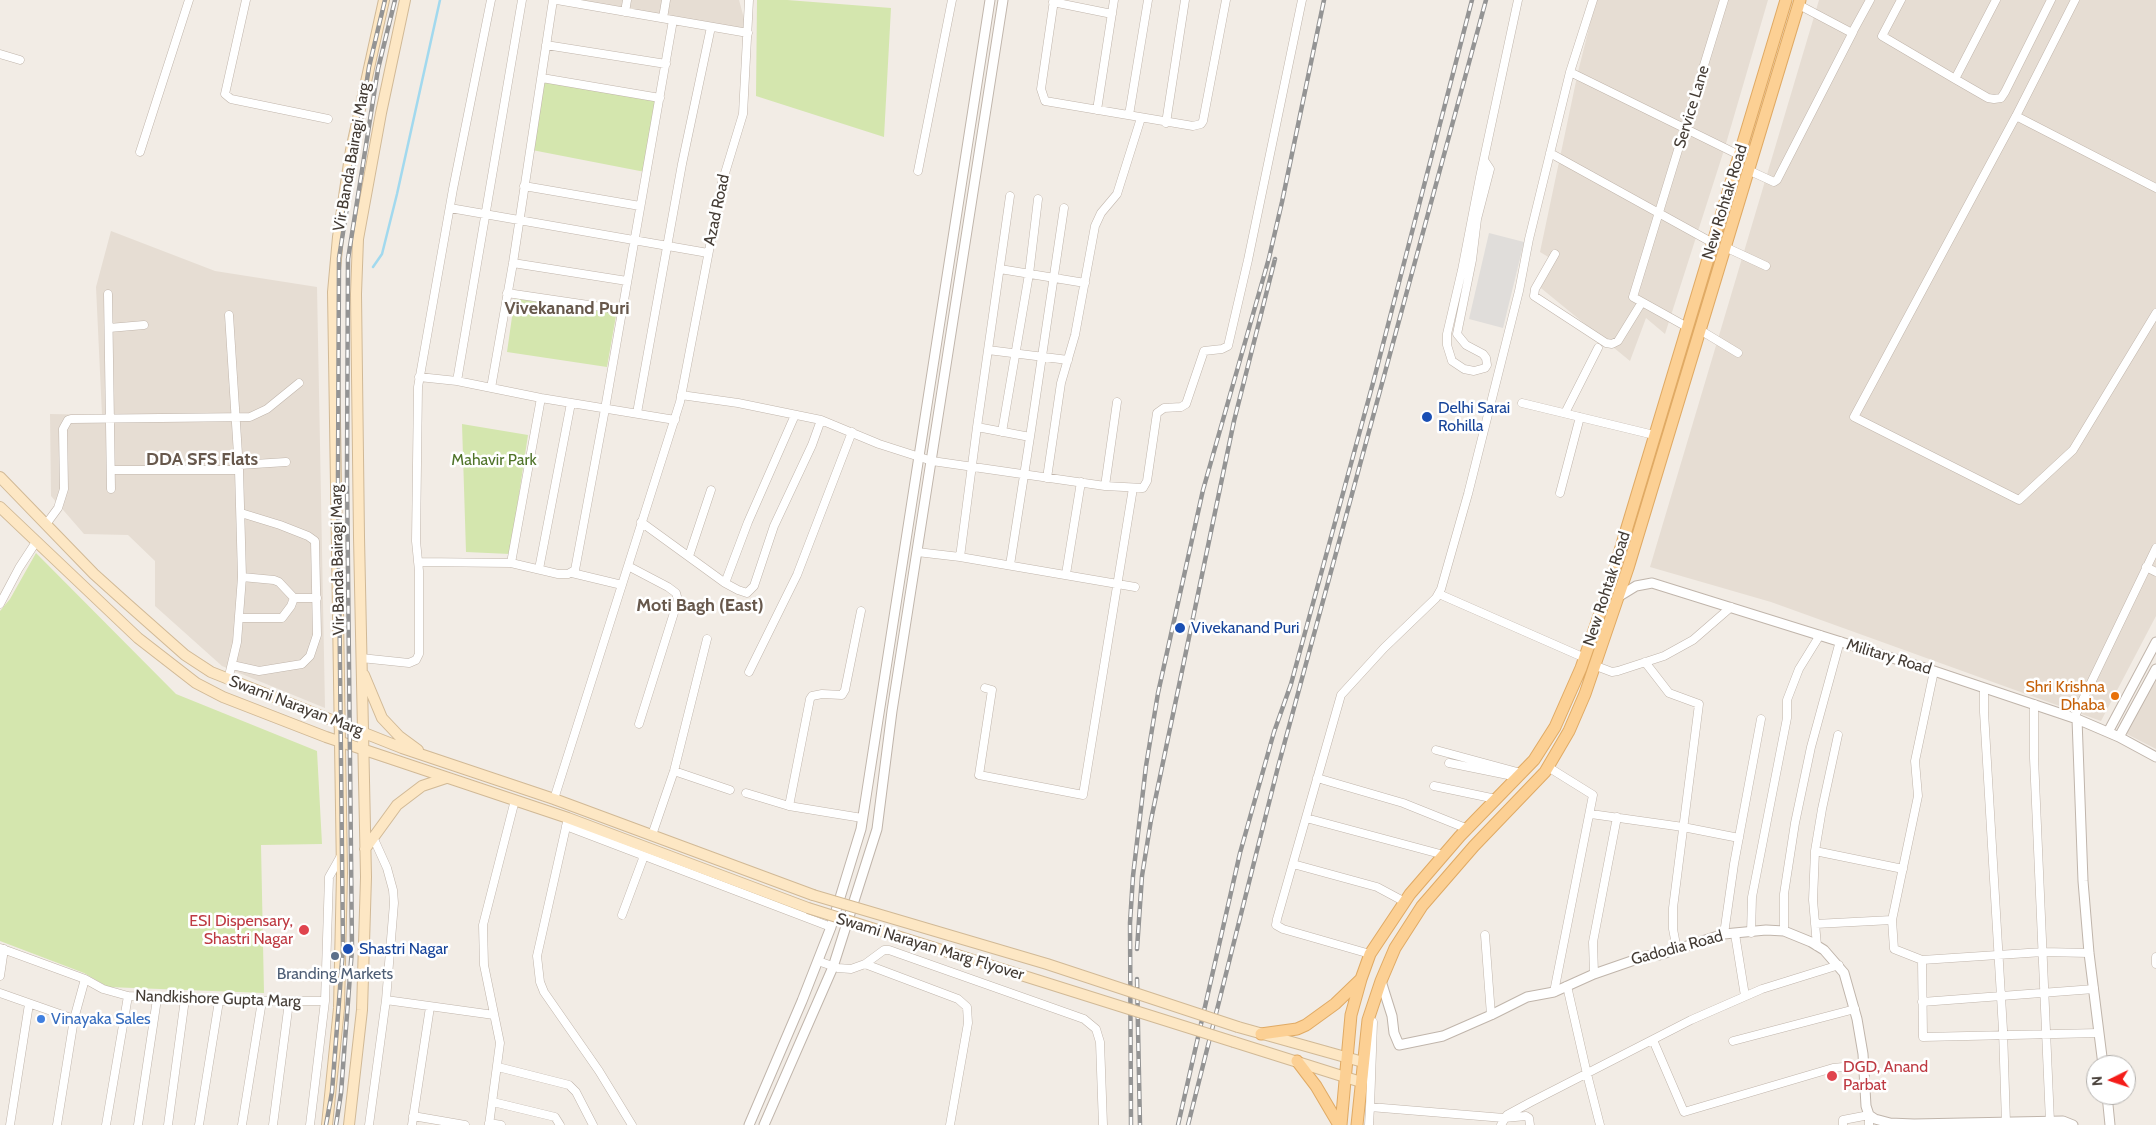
<!DOCTYPE html>
<html>
<head>
<meta charset="utf-8">
<style>
  body { margin:0 }
  #map { position:relative; width:2156px; height:1125px; overflow:hidden; background:#f2ece5; font-family:Cabin,sans-serif }
  canvas { display:block }
  .north { position:absolute; left:2086px; top:1055px; width:50px; height:50px; box-sizing:border-box; background:#fff; border:1px solid #b4b1ae; border-radius:50%; rotate:266deg; font-size:14px; font-weight:700; line-height:20px; text-align:center; color:#443c35 }
  .north::after { content:''; display:block; margin:auto; width:18px; height:22px; background:#f41c19; clip-path:polygon(50% 0,100% 100%,50% 72%,0 100%) }
</style>
</head>
<body>
<div id="map">
<canvas width="2156" height="1125"></canvas>
<div class="north">N</div>
</div>
<script>
const g = document.querySelector('canvas').getContext('2d');
g.lineJoin = 'round';
function fill(path, color) { g.fillStyle = color; g.fill(path, 'evenodd'); }
const poly = rows => new Path2D(rows.map(r => 'M' + r).join(''));
function stroke(path, color, width, dash) { g.strokeStyle = color; g.lineWidth = width; g.lineCap = dash ? 'butt' : 'round'; g.setLineDash(dash || []); g.stroke(path); }
function drawText(font, color, halo, rows, align = 'center') {
  g.font = font + ' Cabin,sans-serif'; g.lineWidth = 5; g.setLineDash([]); g.textBaseline = 'middle'; g.strokeStyle = halo; g.fillStyle = color; for (const [text, x, y, turn = 0] of rows) {
    g.save(); g.translate(x, y); g.rotate((+turn || 0) * Math.PI / 180); g.textAlign = isNaN(turn) ? turn : align; if (halo) g.strokeText(text, 0, 0); g.fillText(text, 0, 0); g.restore();
  }
}
const residential = poly([
  [557,0,739,0,748,33],
  [1596,0,1768,0,1725,147,1665,334,1646,318,1630,361,1536,284,1550,258,1540,252,1578,72],
  [1819,0,2156,0,2156,616,2101,721,1771,602,1650,567],
  [111,231,215,271,317,287,325,708,222,666,155,606,155,561,128,535,84,534,51,496,50,414,102,415,96,287],
  [2156,664,2156,749,2121,731]
]);
const green = poly([
  [757,0,787,0,891,8,884,137,756,96],
  [542,81,656,101,645,172,532,150],
  [515,296,617,310,607,367,507,352],
  [462,424,528,435,510,554,466,552],
  [36,553,176,694,317,751,322,844,261,845,264,993,108,987,84,973,0,941,0,611,10,599]
]);
const parking = poly([
  [1489,233,1524,242,1503,328,1469,319]
]);
const stream = poly([
  [373,267,382,254,397,194,440,0]
]);
const minor = poly([
  [246,0,225,94,231,99,328,119],
  [557,0,748,33],
  [1054,0,1041,89,1045,101,1193,126,1201,124,1203,121,1226,0],
  [1901,0,1882,36,1955,79,1988,98,1994,99,2001,98,2005,92,2051,0],
  [2075,0,2016,116,1854,417,2019,500,2073,450,2156,313],
  [1053,2,1112,14],
  [1799,5,1852,33,1870,0],
  [625,12,627,0],
  [663,18,666,0],
  [546,45,666,64],
  [0,54,20,60],
  [1570,72,1739,155],
  [542,78,660,98],
  [1955,79,1996,0],
  [1097,110,1114,0],
  [1129,115,1148,0],
  [2016,116,2156,188],
  [1166,123,1185,0],
  [140,152,189,0],
  [1550,153,1713,243],
  [1484,160,1490,169,1477,219,1472,260,1457,334,1466,345,1483,354,1486,358,1487,365,1485,368,1474,371,1464,369,1452,361,1447,345,1447,334,1462,270,1480,177,1518,0],
  [1748,170,1774,182,1777,180,1853,32],
  [918,171,952,0],
  [524,186,640,206],
  [450,208,708,253],
  [1725,247,1766,266],
  [1555,254,1535,289,1534,296,1606,343,1612,344,1618,341,1642,302],
  [513,263,627,281],
  [1000,269,1085,283],
  [507,293,622,310],
  [108,294,111,489],
  [1687,327,1633,297,1724,0],
  [109,328,144,325],
  [1700,330,1738,353],
  [988,350,1068,360],
  [419,377,457,381,541,398,675,420],
  [457,381,522,0],
  [491,388,513,263,553,0],
  [681,395,738,403,821,420,879,444,932,461,1105,486,1143,488,1147,481,1157,413,1164,408,1181,407,1186,404,1204,351,1222,349,1228,346,1248,260,1302,0],
  [1522,403,1654,435],
  [637,413,682,164,711,27],
  [1565,413,1598,348],
  [977,427,1030,437,1064,208],
  [1002,432,1029,274,1038,199],
  [239,465,286,462],
  [111,470,239,470],
  [1047,478,1061,383,1075,335,1095,226,1101,213,1117,194,1141,118],
  [1105,486,1117,402],
  [1560,493,1580,417],
  [641,522,725,583,738,590,747,593,754,586,774,526,812,445,821,420],
  [47,523,58,508,64,489,63,429,68,420,71,419,250,417,267,409,299,383],
  [917,552,960,557,977,427,1010,196],
  [689,556,711,490],
  [960,557,1135,587],
  [418,562,511,563,558,574,568,574,575,570,605,409,673,20],
  [511,563,541,398],
  [1010,565,1030,437],
  [628,566,668,587,676,593,678,600,639,724],
  [2146,567,2156,572],
  [539,569,571,403],
  [572,573,622,585],
  [1066,574,1081,482],
  [242,577,274,580,279,582,294,598,317,598],
  [725,583,748,522,795,415],
  [1439,594,1585,658],
  [0,604,19,568,36,542],
  [239,618,282,618,291,606,294,598],
  [361,658,409,663,416,660,419,654,419,571,416,541,418,387,453,189,491,0],
  [1645,662,1669,693,1699,704,1673,908,1673,929,1677,950],
  [232,665,259,671,302,664,310,656,317,635,315,541,308,536,280,525,241,513],
  [1596,666,1612,672,1618,671,1664,656,1693,640,1731,607],
  [1934,671,1915,761,1918,796,1892,920,1894,949,1922,960,2043,952,2089,953],
  [749,672,797,575,852,432],
  [228,680,237,642,242,577,239,470,229,315],
  [985,688,992,690,979,775,1083,795,1133,488],
  [1984,689,1984,712,2003,1030,2006,1123],
  [2034,704,2034,758,2050,1122],
  [2074,718,2156,548],
  [1436,750,1521,773],
  [1449,763,1513,776],
  [1548,767,1593,795,1554,992],
  [674,771,730,790],
  [1317,778,1403,803,1468,829],
  [1434,786,1496,799],
  [746,793,789,806,862,818],
  [554,799,680,402,722,183,743,114,749,0],
  [789,806,810,699,812,696,822,694,842,695,845,690,861,611],
  [1591,814,1683,827,1739,838],
  [568,818,537,956,540,982,544,992,599,1071,632,1125],
  [1306,818,1444,855],
  [566,826,831,927],
  [652,835,674,771,707,639],
  [1815,851,1903,869],
  [1293,864,1377,887,1405,902],
  [622,915,644,856],
  [1815,924,1892,920],
  [1784,931,1784,894,1795,823,1811,747,1840,641],
  [1751,933,1752,897,1787,718,1787,700,1799,669,1820,635],
  [1724,934,1734,864,1761,719],
  [1735,934,1745,996],
  [1485,935,1491,1015],
  [1817,946,1813,900,1815,851,1822,809,1838,735],
  [0,948,85,979,103,989,128,996,219,1001,325,1001],
  [1370,954,1283,929,1276,925,1277,919,1341,695,1384,648,1436,598,1441,589,1468,494,1519,291,1529,239,1570,72,1593,0],
  [2156,957,2156,964],
  [1922,960,1923,1037,2099,1033],
  [818,961,838,968,851,969,865,964,884,950,889,950,1084,1019,1096,1029,1100,1042,1103,1125],
  [865,964,958,999,967,1007,968,1023,950,1125],
  [1594,974,1593,942,1617,817],
  [0,976,4,949],
  [1567,986,1587,1074,1600,1125],
  [0,993,74,1019],
  [386,1000,494,1015],
  [1922,1002,2094,989],
  [1653,1040,1684,1112,1833,1068,1864,1065],
  [1733,1041,1855,1009],
  [498,1067,569,1085,576,1092,593,1125],
  [493,1102,555,1117,560,1125],
  [1370,1107,1373,1022],
  [413,1116,465,1125],
  [489,1123,501,1125],
  [10,1125,29,1004],
  [57,1125,74,1019,85,979],
  [106,1125,128,996],
  [138,1125,157,999],
  [168,1125,185,999],
  [199,1125,219,1001],
  [242,1125,262,1001],
  [273,1125,289,1002],
  [310,1125,325,1001,329,877,342,854],
  [369,1125,386,1000,394,903,393,890,387,868,373,837],
  [412,1125,430,1007],
  [489,1125,500,1043,484,965,483,925,515,800],
  [1369,1125,1370,1107,1504,1118,1526,1116,1529,1118,1530,1125],
  [1501,1125,1507,1115,1531,1102,1691,1020,1762,989,1839,965],
  [1843,1125,1843,1120,1869,1115,1869,1125]
]);
const tertiary = poly([
  [1618,597,1636,586,1652,583,1934,671,2077,719,2119,737,2156,757],
  [2077,719,2083,881,2089,953,2103,1065],
  [2108,732,2156,642],
  [2119,737,2156,669],
  [1381,981,1392,1016,1394,1033,1399,1045,1443,1036,1491,1015,1527,997,1554,992,1594,974,1646,956,1659,955,1724,934,1766,930,1784,931,1811,942,1824,950,1844,973,1857,1019,1863,1054,1866,1106,1869,1115,1875,1119,1890,1123,1914,1124,2063,1121,2073,1125],
  [2107,1095,2110,1125],
  [749,1125,802,1001,831,927,861,829,990,0],
  [764,1125,833,967,877,829,892,711,1003,0]
]);
const secondary = poly([
  [0,477,94,574,124,601,185,655,211,672,402,748,554,799,813,895],
  [0,507,138,638,196,683,223,697,326,737,568,818,808,908],
  [364,675,382,718,399,736,418,750],
  [365,849,397,805,422,786,446,778],
  [1238,1027,1363,1062],
  [1234,1042,1361,1082],
  [327,1125,339,1008,342,873,333,292,338,237,351,150,384,0],
  [349,1125,362,1010,366,877,359,537,356,294,358,239,381,113,405,0]
]);
const primary = poly([
  [1261,1034,1297,1029,1306,1025,1335,1004,1360,980],
  [1297,1061,1316,1086,1339,1125],
  [1341,1125,1351,1015,1361,979,1370,954,1410,894,1460,836,1534,760,1555,727,1581,668,1610,584,1786,0],
  [1357,1125,1368,1020,1381,981,1395,948,1422,906,1474,846,1545,772,1569,731,1585,694,1628,568,1800,0]
]);
const rail = poly([
  [1137,949,1142,876,1151,820,1234,421,1275,259],
  [1137,979,1140,1125],
  [326,1125,332,1092,343,949,338,476,339,258,369,67,385,0],
  [336,1125,341,1093,352,949,347,476,348,259,378,69,395,0],
  [1131,1125,1130,923,1133,876,1146,766,1158,693,1203,490,1269,258,1282,202,1324,0],
  [1178,1125,1240,853,1274,732,1291,684,1373,383,1472,0],
  [1188,1125,1278,767,1486,0]
]);
const secondaryBridge = poly([
  [813,895,1047,964,1238,1027],
  [808,908,1234,1042]
]);
const markers = [
  [1427,417,6,"#1a4fb4"],
  [1180,628,6,"#1a4fb4"],
  [2115,696,5,"#e8710a"],
  [304,930,6,"#e0444e"],
  [348,949,6,"#1a4fb4"],
  [335,956,5,"#5c6f8a"],
  [41,1019,5,"#3f7fe0"],
  [1832,1076,6,"#e0444e"]
];
const streetNames = [
  ["Service Lane",1692,107,-73],
  ["Vir Banda Bairagi Marg",352,157,-80],
  ["New Rohtak Road",1725,202,-73],
  ["Azad Road",717,210,-78],
  ["Vir Banda Bairagi Marg",338,560,-91],
  ["New Rohtak Road",1607,589,-72],
  ["Military Road",1889,657,17],
  ["Swami Narayan Marg",296,706,21],
  ["Swami Narayan Marg Flyover",930,947,17],
  ["Gadodia Road",1677,948,-15],
  ["Nandkishore Gupta Marg",218,999,2]
];
const transitNames = [
  ["Delhi Sarai",1438,408],
  ["Rohilla",1438,426],
  ["Vivekanand Puri",1191,628],
  ["Shastri Nagar",359,949]
];
const parkNames = [
  ["Mahavir Park",494,460]
];
const foodNames = [
  ["Shri Krishna",2105,687],
  ["Dhaba",2105,705]
];
const healthNames = [
  ["ESI Dispensary,",293,921],
  ["Shastri Nagar",293,939],
  ["DGD, Anand",1843,1067,"left"],
  ["Parbat",1843,1085,"left"]
];
const serviceNames = [
  ["Branding Markets",335,974]
];
const shopNames = [
  ["Vinayaka Sales",51,1019]
];
const neighbourhoodNames = [
  ["Vivekanand Puri",567,309],
  ["DDA SFS Flats",202,460],
  ["Moti Bagh (East)",700,606]
];
fill(residential, '#e6ddd3');
fill(green, '#d4e6ae');
fill(parking, '#e0ddda');
stroke(stream, '#a2d9ee', 2.5);
stroke(minor, '#c0b5ab', 9);
stroke(tertiary, '#c0b5ab', 11);
stroke(secondary, '#d1b996', 12);
stroke(primary, '#e0aa64', 13);
stroke(minor, '#fff', 8);
stroke(tertiary, '#fff', 9);
stroke(secondary, '#fde7c4', 10);
stroke(primary, '#fcd094', 11);
stroke(rail, '#949494', 4.5);
stroke(rail, '#fff', 2.5, [8]);
stroke(secondaryBridge, '#d1b996', 12, []);
stroke(secondaryBridge, '#fde7c4', 10);
for (const [x, y, r, color] of markers) { const dot = new Path2D(); dot.arc(x, y, r, 0, 2 * Math.PI); g.fillStyle = color; g.fill(dot); stroke(dot, '#fff', 2); }
drawText('16px', '#443c35', '#fff', streetNames);
drawText('16px', '#164399', '#fff', transitNames, 'left');
drawText('16px', '#50742a', '#fff', parkNames);
drawText('16px', '#c56008', '#fff', foodNames, 'right');
drawText('16px', '#be3a42', '#fff', healthNames, 'right');
drawText('16px', '#4e5e75', '#fff', serviceNames);
drawText('16px', '#366cbe', '#fff', shopNames, 'left');
drawText('bold 18px', '#67584c', '#fff', neighbourhoodNames);
</script>
</body>
</html>
